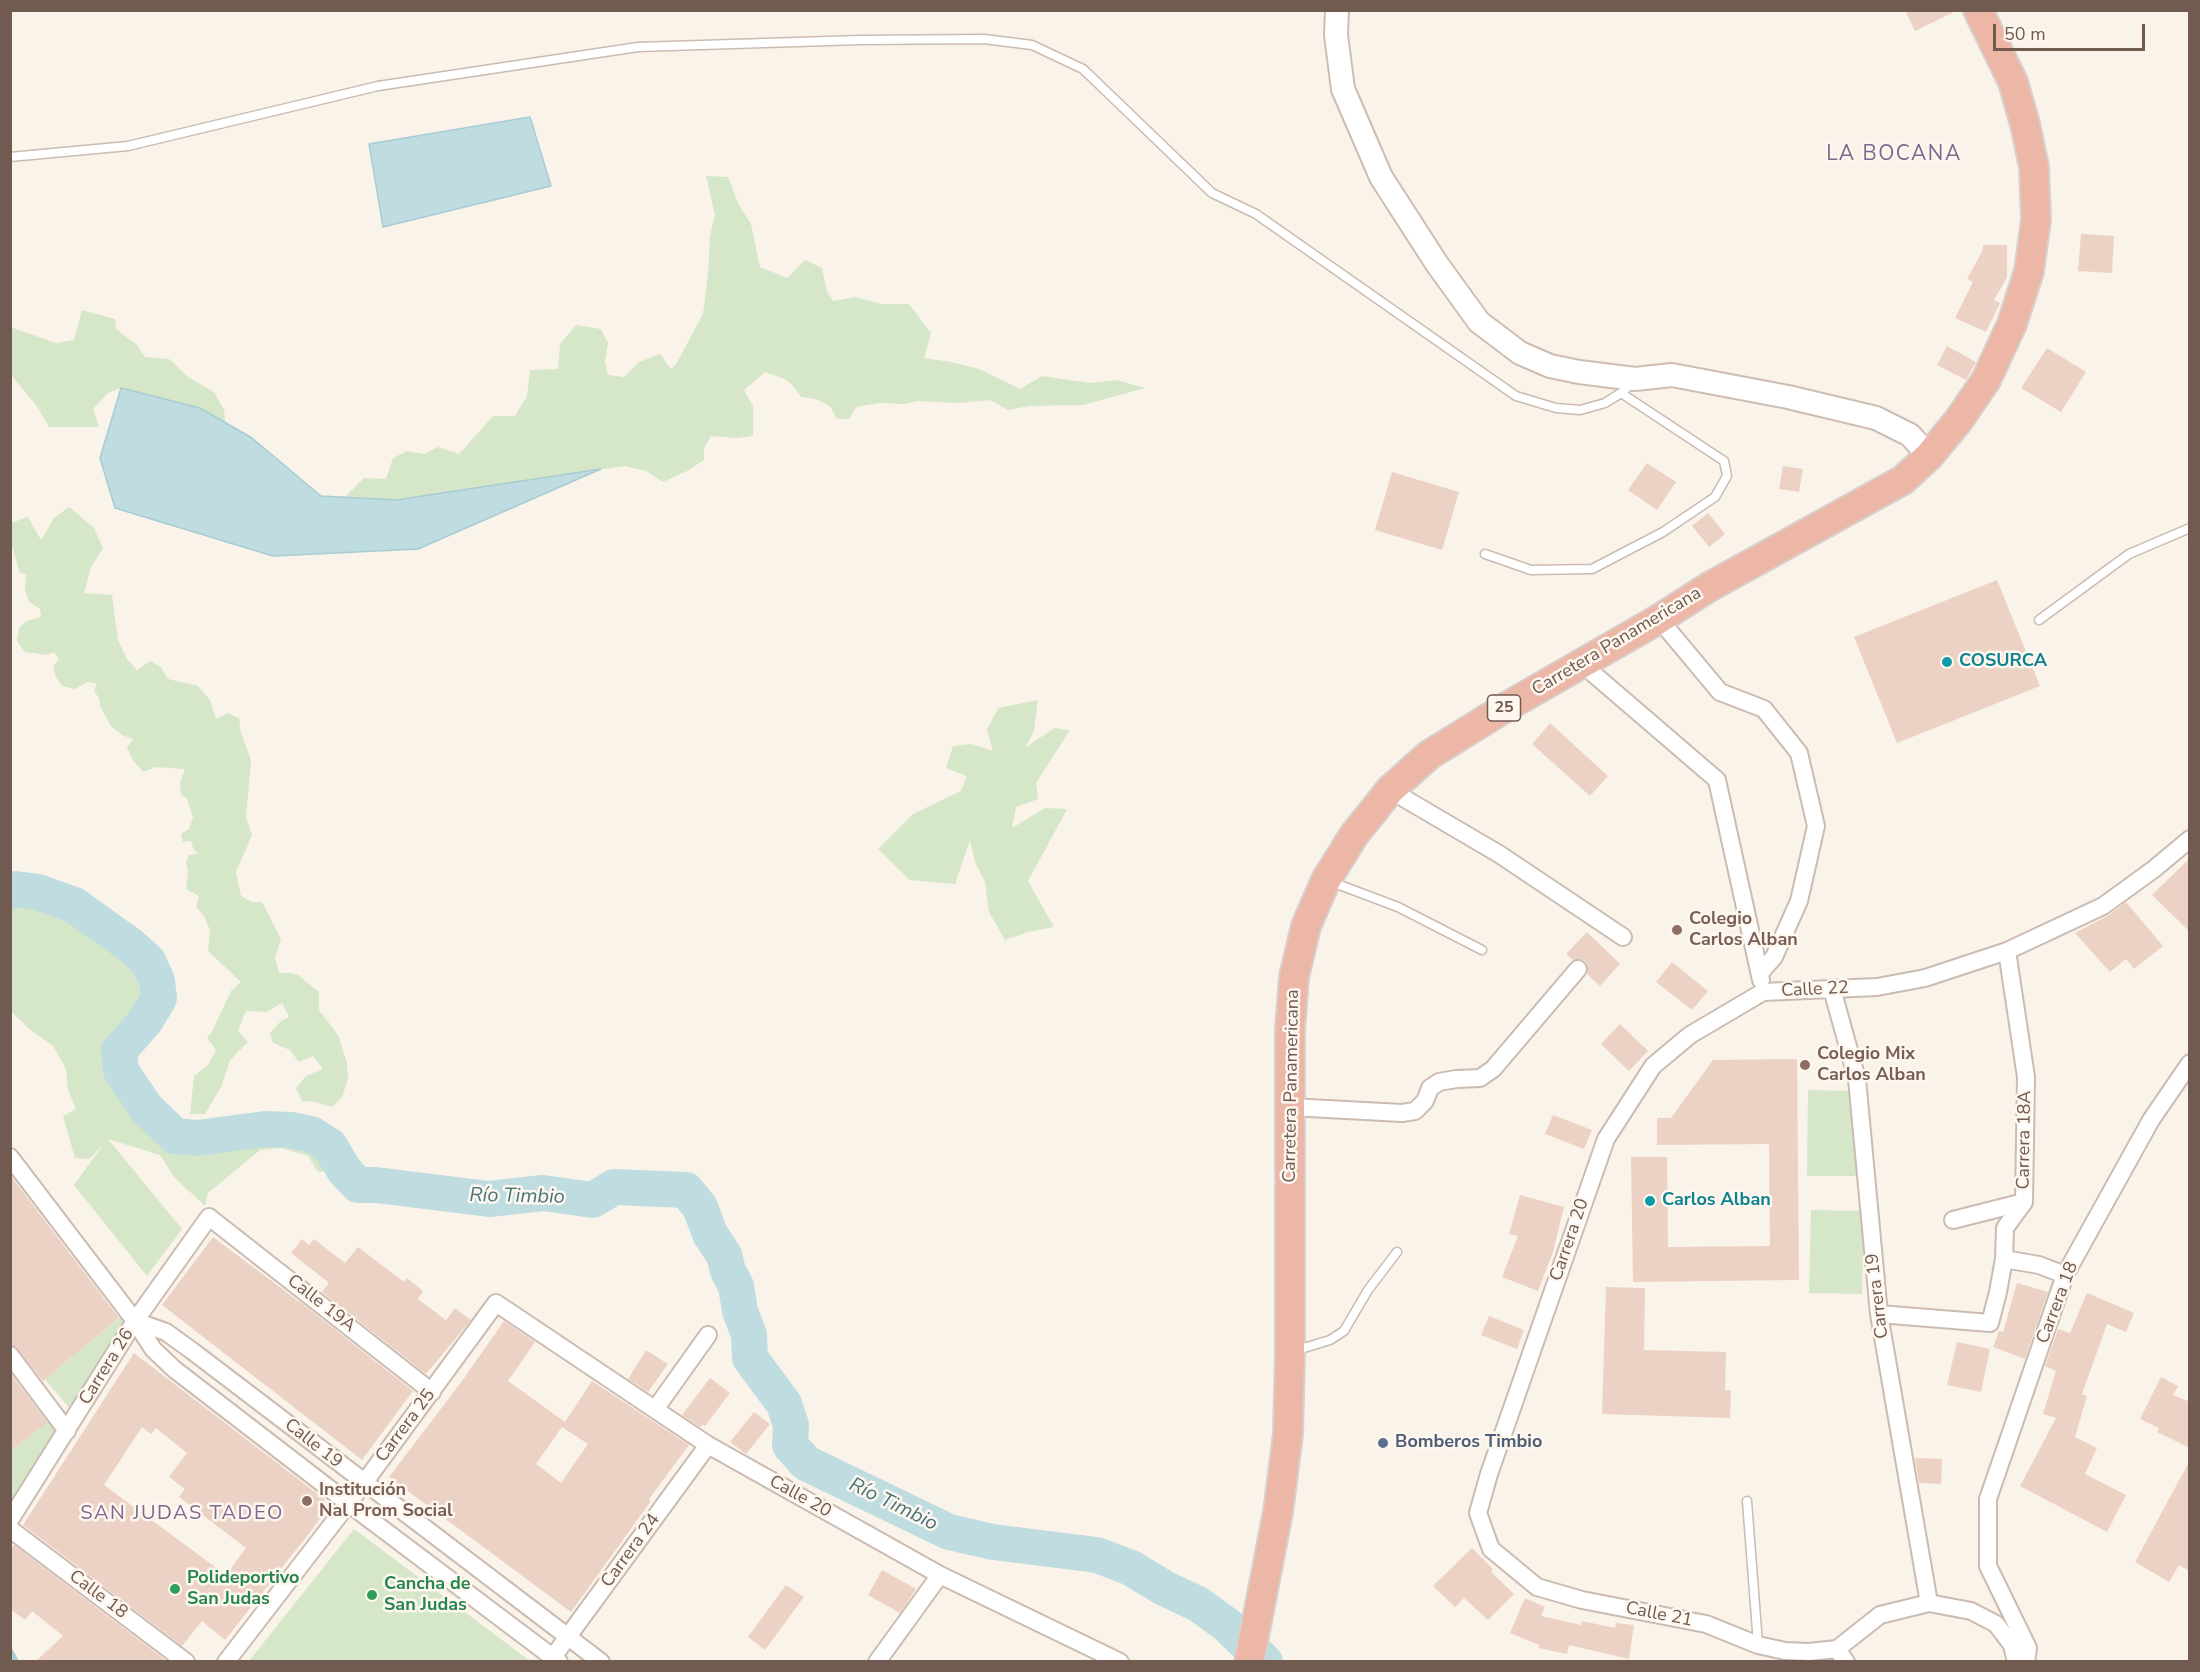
<!DOCTYPE html>
<html>
<head>
<meta charset="utf-8">
<style>
  body { margin:0 }
  #map { position:relative; width:2200px; height:1672px; overflow:hidden; background:#faf3e9; font-family:"Nunito Sans",sans-serif }
  canvas { display:block }
  .frame { position:absolute; inset:0; border:12px solid #715a4f; pointer-events:none }
  .scale { position:absolute; left:1993px; top:24px; width:152px; height:27px; box-sizing:border-box; border:3px solid #715a4f; border-top:0; padding-left:8px; font-size:18px; line-height:21px; white-space:nowrap; color:#715a4f; -webkit-text-stroke:4px #fdf7ef; paint-order:stroke }
</style>
</head>
<body>
<div id="map">
<canvas width="2200" height="1672"></canvas>
<div class="frame"></div>
<div class="scale">50 m</div>
</div>
<script>
const g = document.querySelector('canvas').getContext('2d');
g.lineJoin = 'round';
function fill(path, color) { g.fillStyle = color; g.fill(path, 'evenodd'); }
const poly = rows => new Path2D(rows.map(r => 'M' + r).join(''));
function stroke(path, color, width, dash) { g.strokeStyle = color; g.lineWidth = width; g.lineCap = dash ? 'butt' : 'round'; g.setLineDash(dash || []); g.stroke(path); }
function drawText(font, color, halo, rows, align = 'center') {
  g.font = font + ' "Nunito Sans",sans-serif'; g.lineWidth = 5; g.setLineDash([]); g.textBaseline = 'middle'; g.strokeStyle = halo; g.fillStyle = color; for (const [text, x, y, turn = 0] of rows) {
    g.save(); g.translate(x, y); g.rotate((+turn || 0) * Math.PI / 180); g.textAlign = isNaN(turn) ? turn : align; if (halo) g.strokeText(text, 0, 0); g.fillText(text, 0, 0); g.restore();
  }
}
const green = poly([
  [706,176,728,177,739,205,751,224,760,267,787,278,805,260,822,268,827,292,833,301,855,297,882,304,909,304,931,333,924,358,952,362,979,369,1020,389,1042,376,1090,383,1116,380,1145,388,1083,405,1029,406,1008,410,990,400,958,403,917,401,904,404,880,403,856,407,849,419,837,419,830,406,816,399,801,397,793,386,785,379,765,372,744,390,753,406,753,436,737,438,711,436,704,448,704,460,687,471,663,482,646,471,625,466,396,500,345,497,364,478,386,479,393,458,407,451,424,454,438,447,459,454,493,416,515,416,527,396,530,370,558,369,560,344,576,325,601,329,608,343,605,362,608,375,624,377,639,362,660,354,671,369,676,364,703,314,708,274,710,236,715,215],
  [82,310,115,319,116,329,136,344,145,357,169,359,188,377,214,392,224,410,225,422,200,408,121,388,108,393,93,409,99,427,49,427,36,405,11,375,10,327,56,343,74,340],
  [69,507,94,528,103,548,91,567,84,593,112,595,118,640,127,659,137,670,150,661,161,667,168,679,198,686,210,700,216,719,228,713,239,718,241,733,251,760,246,818,252,835,236,872,241,896,252,902,262,902,281,939,275,957,279,973,290,973,298,975,319,992,319,1010,338,1035,347,1063,348,1079,342,1097,332,1107,315,1102,302,1101,296,1088,306,1076,323,1069,313,1056,299,1062,290,1050,273,1043,270,1033,281,1021,289,1017,282,1003,266,1012,246,1011,238,1031,248,1042,230,1060,222,1085,205,1114,190,1114,194,1076,208,1065,216,1050,207,1038,212,1032,231,991,241,982,208,951,210,930,204,916,196,907,199,896,186,889,188,872,186,862,189,855,198,854,193,848,191,841,183,842,181,834,189,829,193,817,187,799,181,794,180,783,185,769,155,767,143,772,133,760,127,748,133,739,122,735,111,726,100,706,99,698,94,691,97,683,87,682,75,689,62,686,56,677,53,666,59,659,54,652,47,655,25,652,17,641,19,628,26,621,41,617,40,609,29,602,25,589,26,574,20,573,11,543,11,523,28,517,41,540,54,518],
  [1038,700,1034,731,1025,748,1054,728,1070,730,1036,783,1038,799,1016,807,1012,828,1045,808,1067,809,1028,881,1054,927,1028,932,1005,940,989,912,985,882,975,862,970,840,955,884,910,880,878,849,913,814,961,791,967,776,946,768,953,746,971,744,993,751,987,730,998,708],
  [16,895,45,898,72,910,143,962,155,988,139,1021,120,1035,110,1050,113,1067,144,1120,183,1147,221,1145,268,1133,291,1133,312,1140,330,1155,336,1170,318,1172,308,1156,281,1148,260,1150,208,1193,205,1206,174,1177,160,1155,108,1139,182,1229,147,1276,74,1185,103,1145,89,1159,75,1158,63,1116,76,1109,68,1090,66,1069,53,1046,28,1028,11,1011,10,897],
  [1808,1090,1858,1091,1857,1176,1807,1176],
  [1811,1210,1864,1211,1862,1294,1809,1293],
  [122,1316,127,1321,70,1409,45,1379],
  [51,1420,57,1428,11,1504,11,1451],
  [354,1529,530,1661,249,1661]
]);
const water = poly([
  [530,117,551,186,383,227,369,144,530,117],
  [121,388,200,408,252,438,321,496,396,500,601,469,418,549,273,556,115,508,100,458,121,388]
]);
const stream = poly([
  [10,1651,16,1662]
]);
const river = poly([
  [10,892,16,889,38,892,74,905,130,945,148,961,157,981,159,998,146,1020,119,1051,121,1071,146,1108,175,1136,197,1138,265,1129,291,1130,311,1134,330,1146,344,1170,358,1185,376,1185,489,1199,543,1193,593,1200,614,1187,686,1190,700,1207,710,1234,724,1255,728,1271,736,1286,740,1311,749,1335,750,1358,784,1404,791,1425,790,1445,806,1463,949,1532,993,1542,1097,1555,1131,1568,1164,1588,1198,1604,1227,1625,1265,1662]
]);
const building = poly([
  [1905,10,1958,10,1915,31],
  [2081,234,2114,236,2112,273,2078,271],
  [1983,245,2007,245,2007,277,1994,300,2000,303,1986,332,1955,318,1973,282,1967,279,1982,252],
  [1947,346,1976,362,1966,380,1937,365],
  [2047,348,2086,372,2061,412,2021,388],
  [1647,463,1676,482,1657,510,1628,490],
  [1783,466,1803,469,1799,492,1779,489],
  [1392,472,1459,492,1442,550,1375,530],
  [1708,513,1725,534,1709,547,1692,526],
  [1997,580,2040,686,1897,743,1854,637],
  [1550,723,1608,776,1590,796,1532,744],
  [2190,858,2190,932,2152,895],
  [2126,902,2163,946,2134,969,2126,959,2110,972,2075,933,2109,915],
  [1587,932,1620,964,1600,986,1587,974,1588,966,1585,961,1579,959,1573,960,1566,954],
  [1672,962,1708,991,1692,1010,1656,982],
  [1620,1024,1648,1051,1629,1071,1601,1044],
  [1797,1059,1799,1280,1633,1282,1631,1157,1667,1157,1668,1247,1770,1246,1769,1144,1657,1145,1657,1118,1671,1118,1713,1060],
  [1553,1115,1592,1130,1584,1149,1545,1134],
  [10,1175,119,1318,43,1381,18,1349,10,1345],
  [1520,1195,1564,1207,1553,1252,1538,1291,1502,1277,1518,1236,1509,1234],
  [213,1237,309,1309,413,1391,362,1460,162,1305],
  [302,1239,309,1245,314,1239,345,1263,358,1247,404,1282,407,1278,423,1291,418,1299,446,1320,455,1308,471,1320,426,1374,322,1292,329,1283,291,1253],
  [2017,1283,2048,1292,2025,1359,1993,1347,1999,1331,2003,1332],
  [1606,1287,1645,1288,1644,1350,1726,1352,1725,1390,1731,1390,1730,1418,1602,1414],
  [2087,1293,2134,1313,2126,1332,2107,1324,2082,1394,2087,1396,2075,1437,2097,1448,2085,1474,2126,1495,2107,1532,2020,1486,2056,1418,2043,1414,2056,1371,2045,1366,2058,1329,2070,1333],
  [1489,1316,1524,1330,1517,1349,1481,1335],
  [504,1321,535,1342,508,1381,565,1422,592,1381,689,1445,649,1499,651,1501,571,1612,389,1477,462,1381],
  [562,1427,588,1444,561,1483,536,1464],
  [1957,1342,1990,1349,1981,1392,1947,1385],
  [646,1350,668,1364,648,1392,628,1379],
  [134,1353,324,1499,327,1509,311,1531,225,1640,202,1621,182,1646,23,1525],
  [142,1427,151,1434,156,1428,187,1453,169,1477,185,1489,179,1497,246,1548,226,1575,104,1485],
  [10,1373,48,1423,10,1451],
  [2161,1377,2178,1386,2173,1395,2190,1402,2190,1448,2157,1432,2159,1428,2140,1419],
  [710,1378,730,1393,705,1426,703,1424,700,1427,682,1415],
  [754,1412,770,1424,746,1454,730,1442],
  [1915,1458,1942,1459,1941,1484,1919,1483],
  [2190,1460,2190,1571,2179,1565,2169,1582,2135,1562],
  [14,1545,168,1662,35,1662,63,1636,32,1611,25,1620,10,1609,10,1549],
  [1472,1548,1493,1569,1491,1572,1514,1594,1488,1620,1464,1598,1455,1607,1433,1586],
  [882,1570,916,1589,900,1613,868,1595],
  [786,1585,804,1597,765,1650,748,1637],
  [1525,1598,1545,1607,1541,1616,1581,1625,1582,1621,1615,1628,1616,1623,1634,1625,1629,1659,1569,1645,1567,1654,1539,1648,1539,1645,1510,1633]
]);
const lane = poly([
  [10,157,128,146,378,86,638,47,860,40,984,39,1032,45,1083,69,1212,193,1256,214,1516,396,1556,408,1580,410,1605,403,1621,393,1633,382],
  [1485,554,1531,570,1592,569,1663,532,1715,497,1727,476,1724,461,1621,393],
  [2039,620,2129,554,2190,528],
  [1329,881,1398,907,1482,950],
  [1294,1351,1330,1340,1344,1331,1368,1290,1397,1252],
  [1747,1501,1758,1644]
]);
const street = poly([
  [1659,619,1720,692,1764,709,1799,753,1816,826,1799,901,1774,957,1760,973],
  [1582,664,1717,780,1761,980],
  [1390,790,1499,854,1623,937],
  [1832,989,1857,1079,1879,1314,1929,1603],
  [1290,1107,1402,1113,1415,1111,1425,1101,1430,1088,1439,1082,1456,1079,1480,1078,1493,1069,1578,969],
  [10,1157,135,1321,153,1349,174,1369,348,1503,559,1662],
  [1953,1220,2024,1202],
  [2004,1259,2039,1265,2065,1275],
  [1879,1314,1990,1323,1998,1292,2004,1259,2005,1228,2024,1202,2026,1077,2007,951],
  [135,1321,166,1332,191,1350,601,1662],
  [10,1355,67,1431],
  [656,1408,708,1335],
  [10,1520,135,1321,209,1217,432,1392],
  [10,1529,186,1662],
  [1837,1649,1809,1652,1785,1651,1758,1645,1706,1624,1582,1600,1537,1587,1491,1549,1478,1513,1489,1474,1606,1139,1653,1066,1690,1035,1763,992,1877,987,1925,978,2007,951,2103,906,2154,869,2190,839],
  [1837,1649,1880,1615,1929,1603,1971,1611,1996,1624,2012,1645,2016,1662],
  [1837,1649,1846,1662],
  [553,1657,708,1445],
  [226,1662,364,1483,496,1303,708,1445,940,1575,1120,1662],
  [877,1662,940,1575],
  [2026,1662,2028,1648,1988,1566,1988,1499,2065,1275,2151,1120,2190,1063]
]);
const secondary = poly([
  [1337,10,1336,35,1343,89,1381,177,1437,264,1479,322,1520,353,1550,366,1579,372,1635,379,1672,375,1788,397,1876,418,1910,435,1929,456]
]);
const highway = poly([
  [1249,1662,1278,1512,1288,1434,1290,1352,1290,1029,1294,977,1306,926,1326,880,1354,835,1390,790,1429,755,1508,706,1659,619,1709,587,1903,480,1929,456,1958,421,1986,380,2012,324,2029,271,2036,220,2034,167,2025,124,2013,82,1978,10]
]);
const markers = [
  [1947,662,6,"#0f9aa8"],
  [1677,930,6,"#8d6e63"],
  [1805,1065,6,"#8d6e63"],
  [1650,1201,6,"#0f9aa8"],
  [1383,1443,6,"#5c6f8a"],
  [307,1501,6,"#8d6e63"],
  [175,1589,6,"#2e9e5b"],
  [372,1595,6,"#2e9e5b"]
];
const shields = [
  [1504,708,33]
];
const shieldNames = [
  ["25",1504,708]
];
const streetNames = [
  ["Carretera Panamericana",1617,642,-31],
  ["Calle 22",1815,990,-3],
  ["Carretera Panamericana",1292,1086,-89],
  ["Carrera 18A",2025,1140,-89],
  ["Carrera 20",1570,1240,-71],
  ["Carrera 19",1878,1296,-97],
  ["Carrera 18",2058,1303,-69],
  ["Calle 19A",321,1304,38],
  ["Carrera 26",107,1367,-58],
  ["Carrera 25",406,1426,-53],
  ["Calle 19",313,1444,38],
  ["Calle 20",800,1497,29],
  ["Carrera 24",631,1551,-54],
  ["Calle 18",98,1595,37],
  ["Calle 21",1659,1615,11]
];
const cultureNames = [
  ["COSURCA",1959,662],
  ["Carlos Alban",1662,1201]
];
const educationNames = [
  ["Colegio",1689,920],
  ["Carlos Alban",1689,941],
  ["Colegio Mix",1817,1055],
  ["Carlos Alban",1817,1076],
  ["Institución",319,1491],
  ["Nal Prom Social",319,1512]
];
const serviceNames = [
  ["Bomberos Timbio",1395,1443]
];
const leisureNames = [
  ["Polideportivo",187,1579],
  ["San Judas",187,1600],
  ["Cancha de",384,1585],
  ["San Judas",384,1606]
];
const waterNames = [
  ["Río Timbio",517,1197,1],
  ["Río Timbio",893,1505,26]
];
const neighbourhoodNames = [
  ["SAN JUDAS TADEO",182,1514]
];
const quarterNames = [
  ["LA BOCANA",1894,155]
];
fill(green, '#d5e6c9');
fill(water, '#bfdde1');
stroke(water, '#a7ccd2', 1.5);
stroke(stream, '#a7ccd2', 6);
stroke(river, '#bfdde1', 36);
fill(building, '#ecd2c4');
stroke(lane, '#cbbbb0', 11);
stroke(street, '#cbbbb0', 20);
stroke(secondary, '#cfbdb1', 26);
stroke(highway, '#d7d1ce', 32);
stroke(lane, '#fff', 8);
stroke(street, '#fff', 16);
stroke(secondary, '#fff', 22);
stroke(highway, '#ecb7a7', 28);
for (const [x, y, r, color] of markers) { const dot = new Path2D(); dot.arc(x, y, r, 0, 2 * Math.PI); g.fillStyle = color; g.fill(dot); stroke(dot, '#fdf7ef', 2); }
for (const [x, y, w] of shields) { const box = new Path2D(); box.roundRect(x - w / 2, y - 13, w, 26, 4.5); g.fillStyle = '#fdf7ef'; g.fill(box); stroke(box, '#715a4f', 1.5); }
drawText('bold 16px', '#715a4f', null, shieldNames);
drawText('18px', '#715a4f', '#fdf7ef', streetNames);
drawText('bold 18px', '#0d838f', '#fdf7ef', cultureNames, 'left');
drawText('bold 18px', '#785e54', '#fdf7ef', educationNames, 'left');
drawText('bold 18px', '#4e5e75', '#fdf7ef', serviceNames, 'left');
drawText('bold 18px', '#27864d', '#fdf7ef', leisureNames, 'left');
drawText('italic 20px', '#48747b', '#fdf7ef', waterNames);
g.letterSpacing = '1.5px';
drawText('20px', '#7f678d', '#fdf7ef', neighbourhoodNames);
g.letterSpacing = '0px';
g.letterSpacing = '1.5px';
drawText('21px', '#7f678d', '#fdf7ef', quarterNames);
g.letterSpacing = '0px';
</script>
</body>
</html>
